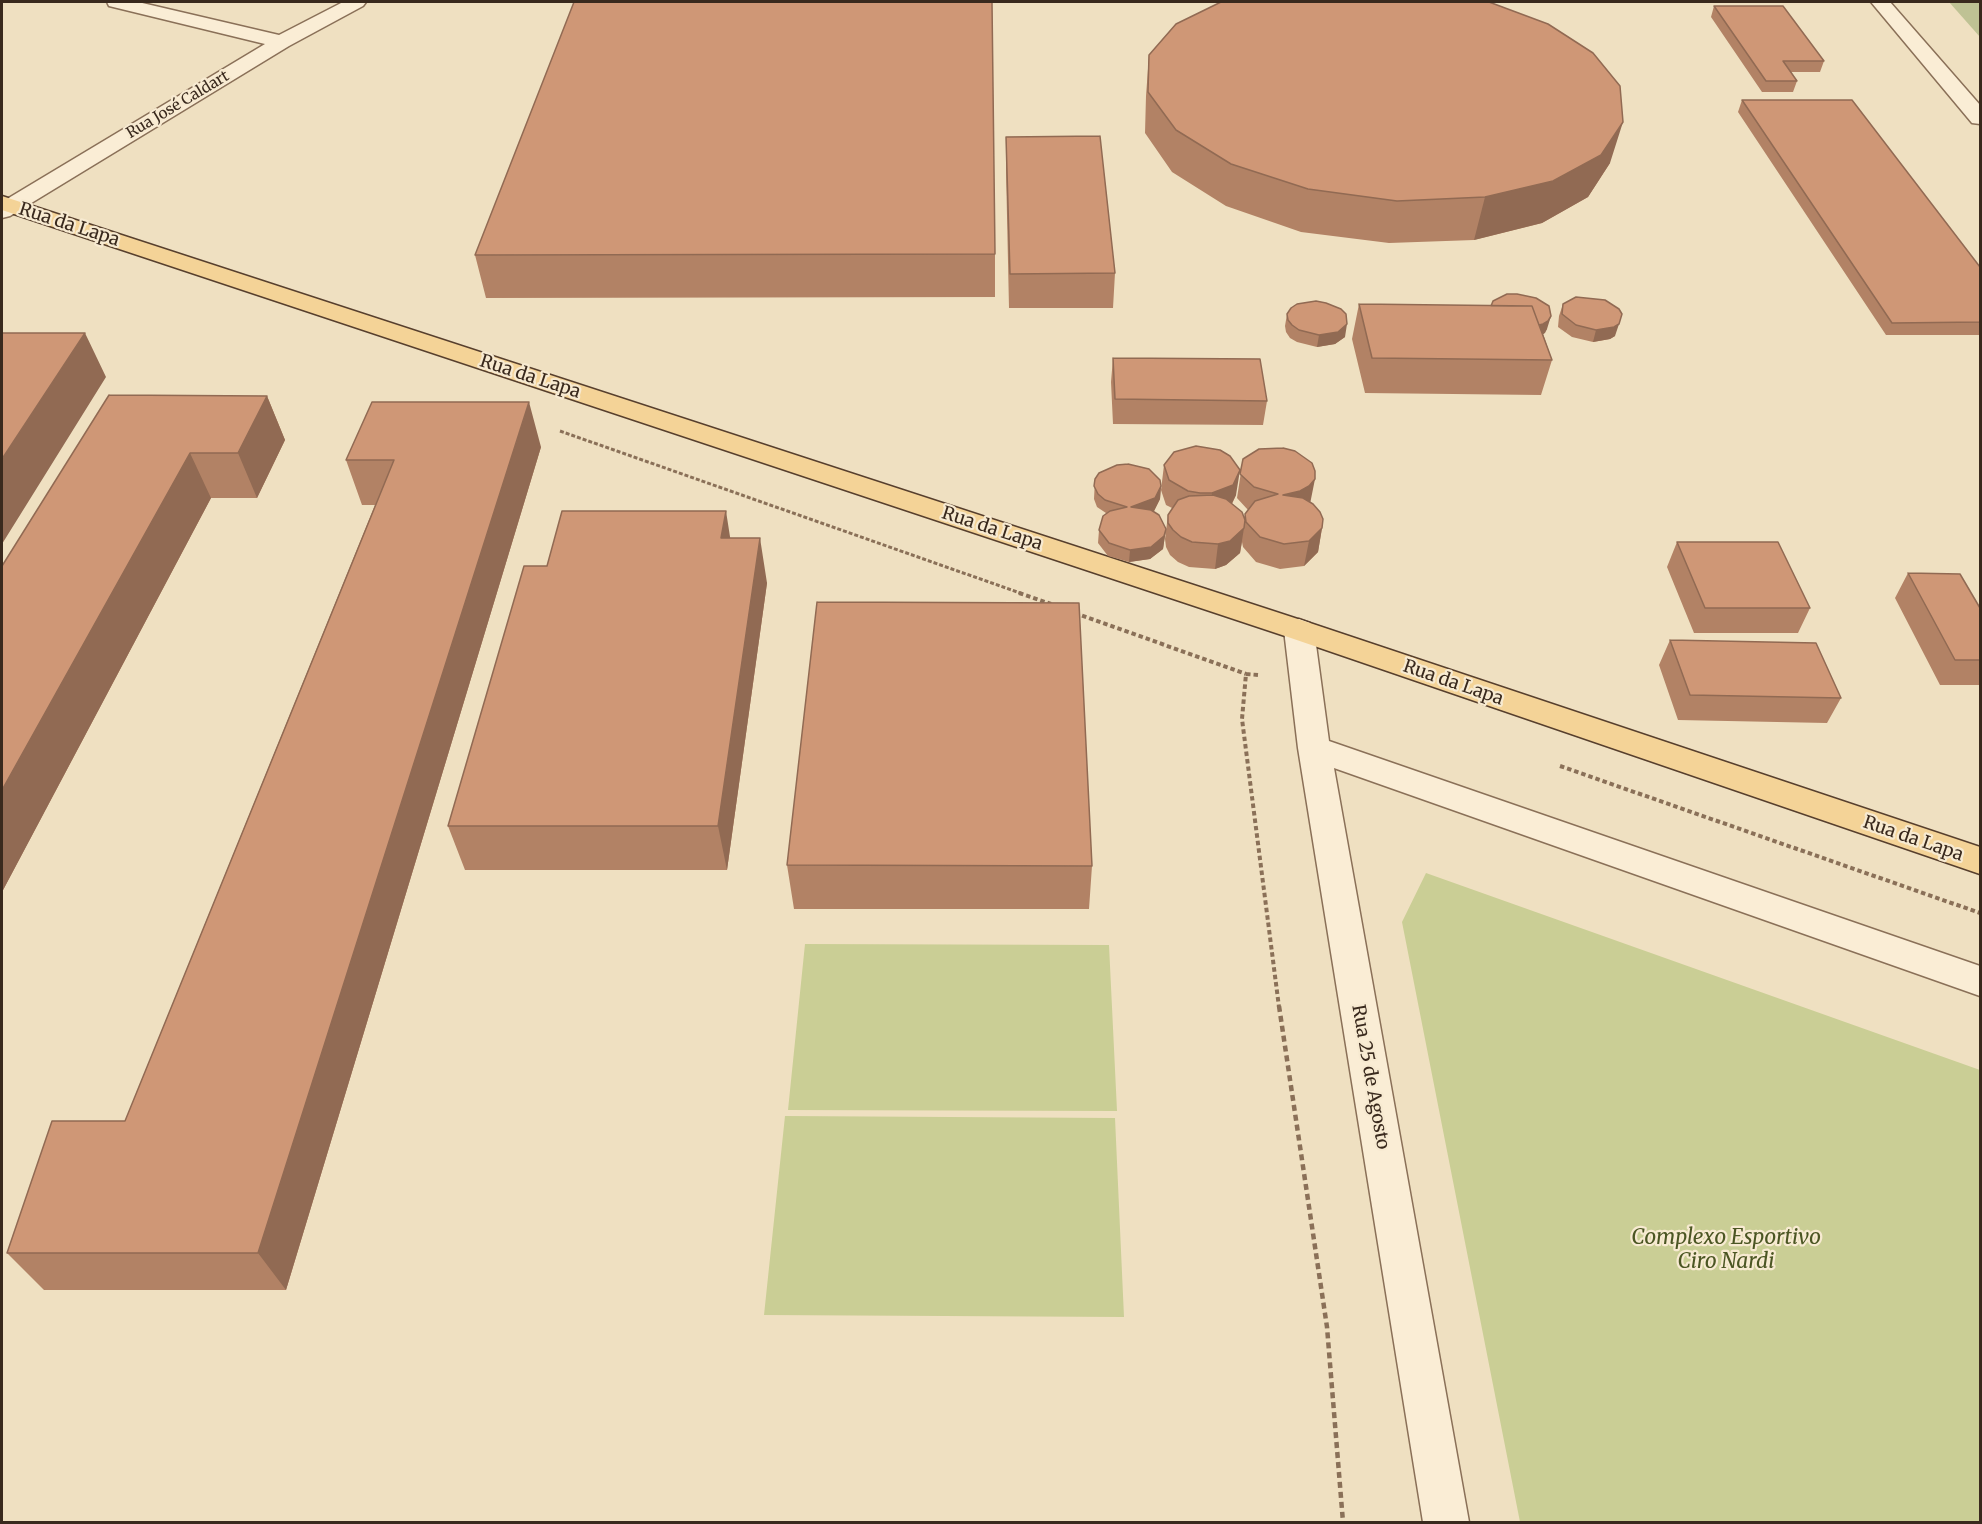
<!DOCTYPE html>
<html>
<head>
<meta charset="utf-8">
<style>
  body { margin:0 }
  #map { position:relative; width:1982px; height:1524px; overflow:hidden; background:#efe0c1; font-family:Merriweather,serif }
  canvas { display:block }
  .frame { position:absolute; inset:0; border:3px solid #39291d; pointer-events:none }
</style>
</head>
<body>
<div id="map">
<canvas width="1982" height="1524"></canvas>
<div class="frame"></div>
</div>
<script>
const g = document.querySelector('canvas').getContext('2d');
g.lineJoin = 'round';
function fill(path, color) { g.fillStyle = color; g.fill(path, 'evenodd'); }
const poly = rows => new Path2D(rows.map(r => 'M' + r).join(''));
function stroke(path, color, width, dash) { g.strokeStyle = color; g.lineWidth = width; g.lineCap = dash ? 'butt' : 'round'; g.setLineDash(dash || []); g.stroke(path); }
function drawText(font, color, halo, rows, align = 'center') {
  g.font = font + ' Merriweather,serif'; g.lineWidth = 4.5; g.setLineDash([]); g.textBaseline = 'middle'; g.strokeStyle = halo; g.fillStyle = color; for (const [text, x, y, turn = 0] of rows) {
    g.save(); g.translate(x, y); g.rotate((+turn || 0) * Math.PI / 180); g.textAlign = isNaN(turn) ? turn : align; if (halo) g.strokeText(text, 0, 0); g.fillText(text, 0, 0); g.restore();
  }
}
const green = poly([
  [1426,873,1980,1070,1980,1522,1520,1522,1402,922],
  [805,944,1109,945,1117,1111,788,1110],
  [785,1116,1115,1118,1124,1317,764,1315]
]);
const cemetery = poly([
  [1949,2,1980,2,1980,37]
]);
const pathFar2 = poly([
  [560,431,1023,594]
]);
const pathFar1 = poly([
  [1019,593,1051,604],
  [1075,613,1246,674],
  [1258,675,1246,674,1242,719,1279,1007],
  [1560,766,1980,913]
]);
const path = poly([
  [1279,1006,1327,1327,1343,1522]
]);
const minor = poly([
  [107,2,138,2,279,35,343,2,366,2,363,6,289,46,10,216,2,218,2,202,265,44,109,6,107,2],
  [1871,2,1890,2,1980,105,1980,124,1972,123,1871,2],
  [1299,619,1310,623,1314,630,1329,741,1980,966,1980,996,1334,768,1469,1522,1423,1522,1298,748,1284,630,1288,623,1299,619]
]);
const major = poly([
  [2,196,1310,623,1980,847,1980,874,1288,637,2,210,2,196]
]);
const wall = poly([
  [1714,6,1824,61,1820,72,1791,72,1797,81,1793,92,1762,92,1711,17],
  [1149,55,1610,163,1588,197,1542,223,1474,240,1389,243,1301,232,1226,206,1172,172,1145,133,1146,96],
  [1742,100,1980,267,1980,335,1886,335,1738,112],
  [1006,137,1115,273,1113,308,1009,308,1006,170],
  [995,254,995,297,486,298,475,255],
  [1359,304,1491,306,1547,329,1543,334,1552,360,1541,395,1365,393,1352,339],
  [1563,304,1615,336,1610,339,1593,342,1572,337,1558,327,1559,316],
  [1287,314,1345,337,1335,344,1317,347,1297,342,1290,338,1286,332,1285,326],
  [1113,358,1267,401,1263,425,1113,424,1111,382],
  [267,396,285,440,257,498,211,498,2,892,2,566],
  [541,447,286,1290,44,1290,7,1253,125,1121,375,505,362,505,346,460],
  [1243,459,1310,503,1322,528,1318,552,1304,566,1280,569,1256,562,1243,547,1242,542,1240,553,1226,565,1215,569,1189,567,1178,562,1170,555,1166,547,1165,539,1168,515,1172,508,1166,505,1161,490,1164,465,1236,495,1232,504,1245,518,1245,514,1248,510,1237,498],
  [1095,479,1161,486,1160,499,1154,511,1152,511,1166,529,1163,549,1150,559,1129,562,1108,556,1098,543,1099,530,1106,513,1097,507,1094,499],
  [730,538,767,583,727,870,465,870,448,826,547,566],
  [1677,542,1810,608,1798,633,1694,633,1667,567],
  [1908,573,1980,608,1980,685,1940,685,1895,598],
  [1670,640,1841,698,1827,723,1678,720,1659,665],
  [787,865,1092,866,1089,909,794,909]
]);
const shadedWall = poly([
  [1623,122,1610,163,1588,197,1542,223,1474,240,1485,197],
  [1551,316,1547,329,1545,333,1539,337,1525,327],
  [1347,324,1345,337,1335,344,1317,347,1319,335],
  [1619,324,1615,336,1610,339,1593,342,1596,330],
  [85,333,106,377,2,544,2,459],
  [267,396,285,440,257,498,238,453],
  [529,402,541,447,286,1290,258,1253],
  [190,453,211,498,2,892,2,790],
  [1240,470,1236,495,1229,509,1209,517,1212,493],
  [1315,479,1310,504,1283,495],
  [1161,486,1160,499,1154,511,1130,519,1131,507],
  [726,511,733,556,721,538],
  [1244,528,1240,553,1226,565,1215,569,1218,544],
  [1322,528,1318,552,1304,566,1309,541],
  [1166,529,1163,549,1150,559,1129,562,1130,550],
  [760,538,767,583,727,870,718,826]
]);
const building = poly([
  [574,2,992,2,995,254,475,255,574,2],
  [1221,2,1489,2,1548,24,1593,53,1620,86,1623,122,1601,155,1553,181,1485,197,1397,201,1308,189,1231,164,1176,130,1148,92,1149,55,1176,24,1221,2],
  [1714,6,1783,6,1824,61,1783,61,1797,81,1766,81,1714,6],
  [1742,100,1852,100,1980,267,1980,322,1892,323,1742,100],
  [1100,136,1115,273,1010,274,1006,137,1100,136],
  [1507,294,1517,294,1536,298,1549,306,1551,316,1548,321,1543,324,1539,325,1532,306,1491,306,1493,301,1507,294],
  [1576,297,1605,300,1619,309,1622,314,1619,324,1614,327,1596,330,1576,325,1562,314,1563,304,1576,297],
  [1316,301,1326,303,1341,309,1346,314,1347,324,1338,332,1319,335,1299,330,1292,325,1288,320,1287,314,1291,308,1297,304,1316,301],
  [1359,304,1532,306,1552,360,1372,358,1359,304],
  [2,333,85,333,2,459,2,333],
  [1113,358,1260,359,1267,401,1115,399,1113,358],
  [109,395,267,396,238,453,190,453,2,790,2,566,109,395],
  [372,402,529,402,258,1253,7,1253,52,1121,125,1121,394,460,346,460,372,402],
  [1196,446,1220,450,1230,456,1240,470,1233,485,1212,493,1200,493,1188,491,1169,480,1164,465,1174,452,1196,446],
  [1283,448,1295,451,1312,463,1315,471,1315,479,1309,486,1300,491,1283,495,1303,498,1313,504,1320,512,1323,519,1322,528,1309,541,1284,544,1260,537,1246,522,1245,514,1255,501,1278,494,1254,487,1240,474,1243,459,1259,449,1283,448],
  [1128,464,1149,469,1160,480,1161,486,1155,498,1131,507,1151,510,1159,515,1166,529,1164,536,1151,547,1130,550,1109,543,1099,530,1103,516,1110,511,1127,507,1105,500,1098,494,1094,486,1095,479,1099,473,1117,465,1128,464],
  [1213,495,1226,499,1242,512,1245,520,1244,528,1230,541,1218,544,1192,542,1181,537,1173,530,1168,523,1168,515,1178,500,1189,496,1213,495],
  [562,511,726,511,721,538,760,538,718,826,448,826,524,566,547,566,562,511],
  [1677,542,1778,542,1810,608,1705,608,1677,542],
  [1908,573,1960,574,1980,608,1980,660,1955,660,1908,573],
  [817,602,1079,603,1092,866,787,865,817,602],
  [1670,640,1816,643,1841,698,1690,695,1670,640]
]);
const farStreetnames = [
  ["Rua José Caldart",178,105,-31]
];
const streetNames = [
  ["Rua da Lapa",69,225,18],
  ["Rua da Lapa",530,377,18],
  ["Rua da Lapa",992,529,18],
  ["Rua da Lapa",1453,683,19],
  ["Rua da Lapa",1913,839,19],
  ["Rua 25 de Agosto",1370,1077,80]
];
const nearParknames = [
  ["Complexo Esportivo",1726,1238],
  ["Ciro Nardi",1726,1262]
];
fill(green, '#cace95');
fill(cemetery, '#bfc294');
stroke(minor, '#8a7058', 3);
stroke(major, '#573f2d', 3);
stroke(pathFar2, '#8a7058', 3, [4, 2]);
stroke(pathFar1, '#8a7058', 4, [4.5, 3]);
stroke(path, '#8a7058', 4.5, [6, 4]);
fill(minor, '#faedd5');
fill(major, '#f4d397');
fill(wall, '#b28265');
fill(shadedWall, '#916a53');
fill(building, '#cf9776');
stroke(building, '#916a53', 1.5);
drawText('15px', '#39291d', '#f7ead1', farStreetnames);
drawText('18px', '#39291d', '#f7ead1', streetNames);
drawText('italic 21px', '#4b5623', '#f7ead1', nearParknames);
</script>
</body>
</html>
